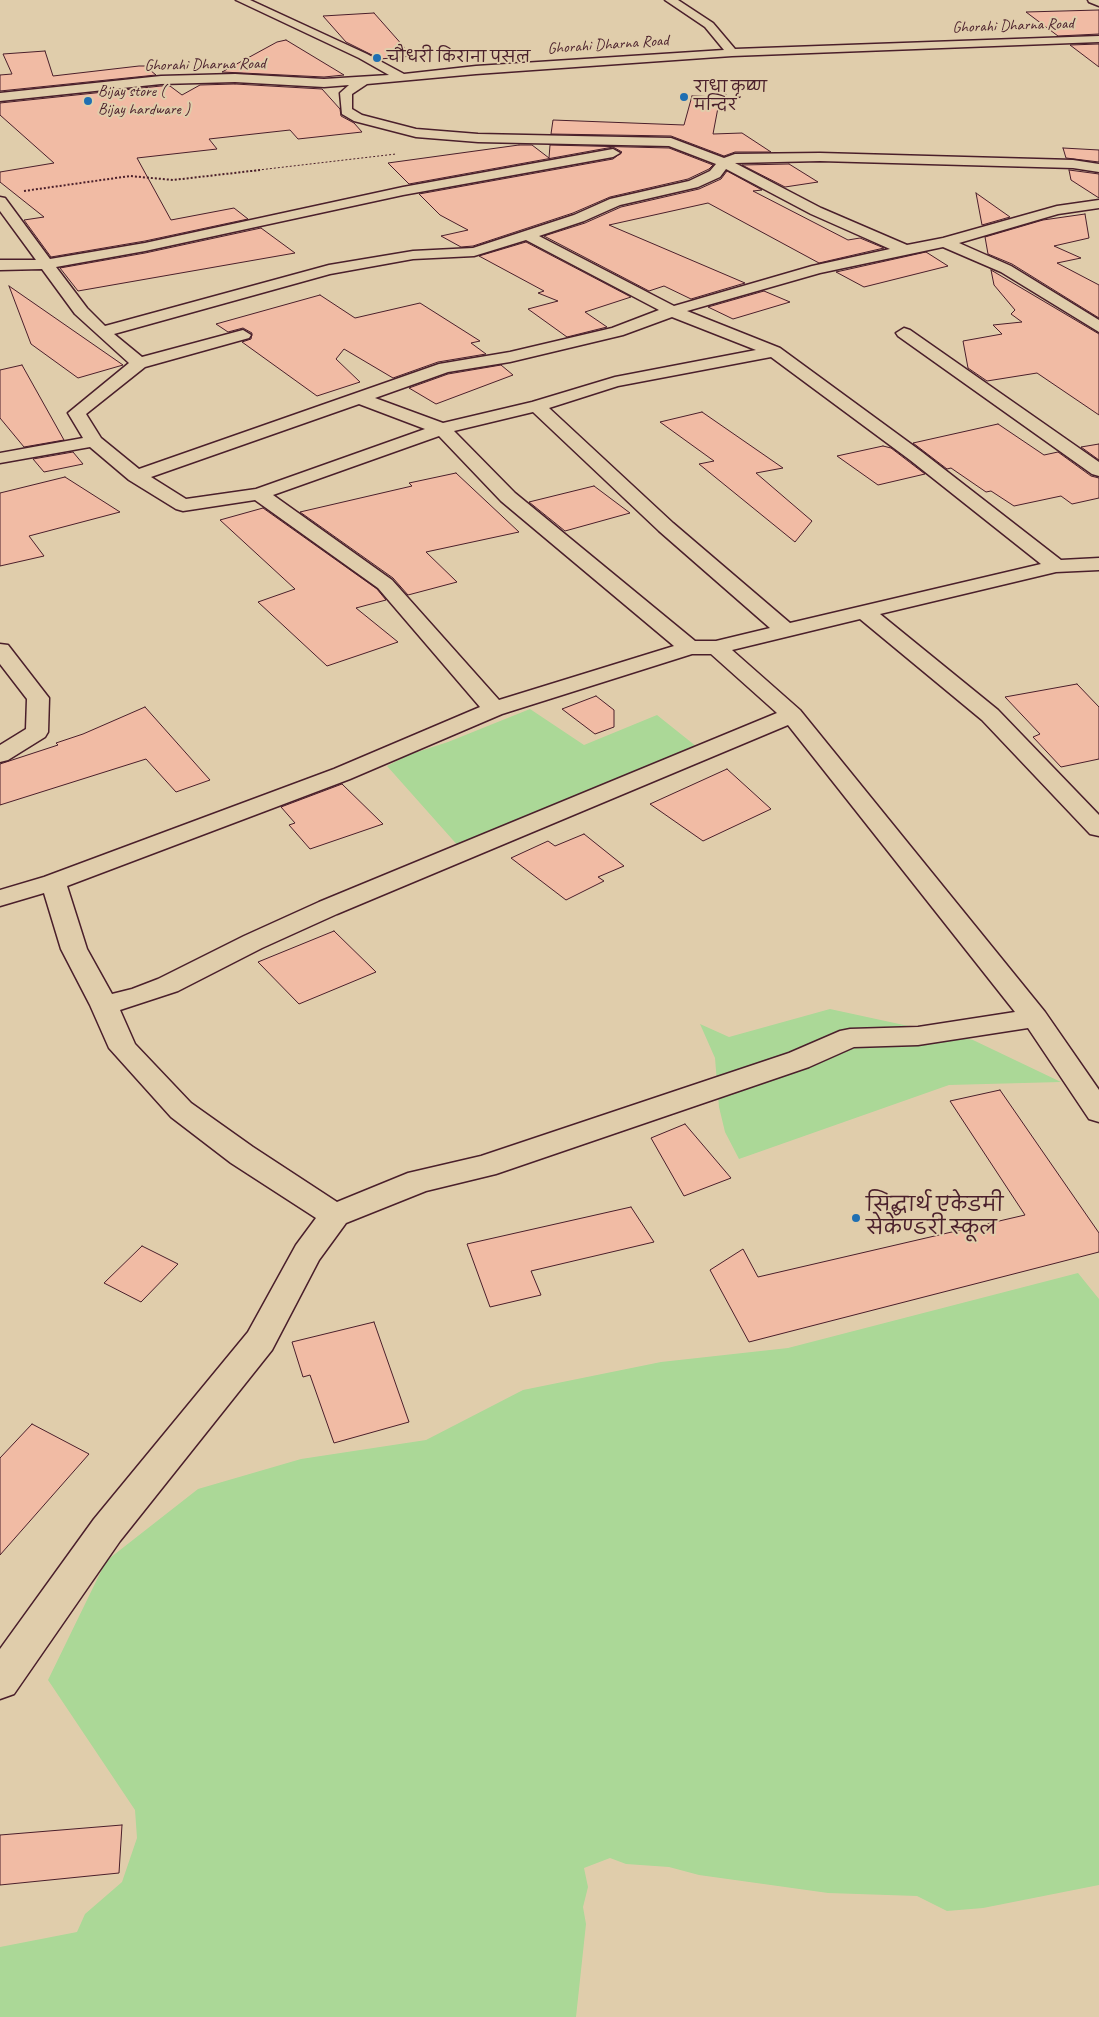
<!DOCTYPE html>
<html>
<head>
<meta charset="utf-8">
<style>
  body { margin:0 }
  canvas { display:block; background:#e0cdab }
</style>
</head>
<body>
<canvas width="1099" height="2017"></canvas>
<script>
const g = document.querySelector('canvas').getContext('2d');
g.lineJoin = 'round';
function fill(path, color) { g.fillStyle = color; g.fill(path, 'evenodd'); }
const poly = rows => new Path2D(rows.map(r => 'M' + r).join(''));
function stroke(path, color, width, dash) { g.strokeStyle = color; g.lineWidth = width; g.lineCap = dash ? 'butt' : 'round'; g.setLineDash(dash || []); g.stroke(path); }
function drawText(font, color, halo, rows, align = 'center') {
  g.font = font + ' Caveat,"Playpen Sans Deva",sans-serif'; g.lineWidth = 4; g.setLineDash([]); g.textBaseline = 'middle'; g.strokeStyle = halo; g.fillStyle = color; for (const [text, x, y, turn = 0] of rows) {
    g.save(); g.translate(x, y); g.rotate((+turn || 0) * Math.PI / 180); g.textAlign = isNaN(turn) ? turn : align; if (halo) g.strokeText(text, 0, 0); g.fillText(text, 0, 0); g.restore();
  }
}
const green = poly([
  [530,709,584,745,657,715,702,751,460,848,387,766,408,755,448,742],
  [830,1009,973,1040,1061,1082,949,1085,739,1159,725,1132,719,1107,715,1058,700,1024,729,1037],
  [1078,1273,1099,1299,1099,1885,983,1908,947,1911,917,1896,828,1893,699,1875,669,1867,626,1864,610,1858,584,1868,588,1887,583,1907,586,1924,576,2017,0,2017,0,1947,77,1932,85,1914,122,1882,137,1838,135,1810,48,1680,106,1561,198,1489,301,1459,426,1440,523,1390,661,1362,788,1348]
]);
const building = poly([
  [1099,10,1099,34,1058,36,1026,12,1099,10],
  [374,13,412,56,380,59,346,42,323,16,374,13],
  [286,40,344,75,324,77,222,72,277,42,286,40],
  [1099,44,1099,67,1070,45,1099,44],
  [45,51,53,76,139,66,145,66,156,75,0,91,0,75,12,74,3,54,45,51],
  [235,84,322,89,340,109,341,116,354,123,362,132,298,139,290,130,209,139,217,149,137,158,171,220,234,208,248,219,145,241,51,257,24,220,44,217,0,182,0,172,54,163,0,115,0,103,161,86,170,86,182,95,200,85,235,84],
  [692,96,720,97,713,134,742,133,771,152,735,152,724,156,671,136,551,134,553,120,684,125,692,96],
  [519,145,532,145,549,158,550,145,669,148,713,165,709,169,688,179,610,197,573,213,473,246,461,247,441,236,468,230,440,215,419,194,613,159,622,152,613,147,409,184,388,163,519,145],
  [1063,148,1099,150,1099,162,1066,158,1063,148],
  [789,164,818,182,785,187,742,165,789,164],
  [1069,170,1099,174,1099,198,1071,180,1069,170],
  [727,171,762,190,753,191,848,240,860,238,884,248,819,263,708,203,609,225,745,283,691,299,664,286,649,291,544,236,585,223,621,207,699,189,721,179,727,171],
  [976,193,1010,217,982,225,976,193],
  [1085,214,1089,238,1054,246,1081,258,1057,263,1099,285,1099,318,1012,264,988,254,985,237,1043,220,1085,214],
  [261,228,295,253,78,291,60,268,145,253,261,228],
  [526,242,631,297,585,312,607,327,567,337,528,309,558,301,538,293,544,291,479,256,526,242],
  [926,252,948,266,864,287,836,272,926,252],
  [991,270,1099,334,1099,415,1037,373,987,381,968,368,963,341,1002,334,993,325,1022,322,1011,314,1015,310,994,285,991,270],
  [9,286,123,365,78,378,31,344,9,286],
  [764,291,790,302,733,319,708,307,764,291],
  [320,295,355,318,420,303,480,341,471,343,486,354,438,362,393,378,344,349,336,359,360,382,317,396,242,342,251,339,252,333,243,328,228,332,216,324,320,295],
  [22,365,64,440,24,447,0,418,0,370,22,365],
  [501,365,513,375,436,404,409,388,448,374,501,365],
  [702,412,783,468,756,473,812,521,795,542,699,464,714,461,660,422,702,412],
  [998,424,1044,455,1058,452,1091,476,1099,478,1099,498,1072,504,1061,496,1014,506,991,491,986,492,951,468,947,469,913,443,998,424],
  [1099,444,1099,460,1081,447,1099,444],
  [883,446,891,448,925,474,878,485,837,456,883,446],
  [73,452,83,464,44,472,33,459,73,452],
  [456,473,519,532,426,552,457,582,408,595,393,578,300,512,412,486,409,483,456,473],
  [65,477,120,512,29,536,44,556,0,566,0,493,65,477],
  [594,486,630,513,565,531,529,502,594,486],
  [263,508,377,589,386,600,356,608,398,642,327,666,258,602,295,589,220,520,263,508],
  [1077,684,1099,707,1099,759,1061,767,1033,737,1040,734,1005,697,1077,684],
  [596,696,614,710,614,727,595,734,562,709,596,696],
  [145,707,210,780,176,792,146,759,0,805,0,764,58,745,56,743,83,734,145,707],
  [727,769,771,809,703,841,650,804,727,769],
  [342,784,383,824,310,849,289,825,295,823,281,807,342,784],
  [584,834,624,866,598,877,604,881,566,900,511,858,548,841,555,846,584,834],
  [334,931,376,972,299,1004,258,962,334,931],
  [1000,1090,1099,1233,1099,1252,749,1342,710,1270,743,1249,758,1277,1025,1215,950,1101,1000,1090],
  [685,1124,731,1178,684,1196,651,1138,685,1124],
  [631,1207,654,1242,531,1271,541,1295,490,1307,467,1244,631,1207],
  [142,1246,178,1264,141,1302,104,1283,142,1246],
  [374,1322,409,1422,334,1443,310,1375,303,1377,292,1342,374,1322],
  [32,1424,89,1454,0,1555,0,1458,32,1424],
  [122,1825,119,1873,0,1885,0,1835,122,1825]
]);
const pathFar1 = poly([
  [711,79,733,102],
  [250,171,396,154]
]);
const path = poly([
  [24,191,130,176,173,180,260,170]
]);
const street = poly([
  [236,0,250,0,367,54,404,74,476,66,724,50,705,27,665,0,678,0,713,23,735,49,1099,36,1099,42,732,56,476,74,367,84,352,94,352,109,362,115,416,129,478,134,671,138,724,158,735,154,820,153,1073,160,1099,164,1099,172,1073,168,820,161,735,163,821,208,907,245,943,238,1057,206,1099,200,1099,208,1058,214,959,243,1011,266,1099,320,1099,332,1001,272,943,247,820,273,687,311,780,348,922,452,1061,560,1099,558,1099,570,1056,572,880,614,998,710,1099,815,1099,836,1090,834,982,720,860,619,732,650,800,710,1045,1012,1099,1090,1099,1122,1089,1119,1028,1028,918,1045,854,1047,809,1067,496,1174,426,1191,346,1223,319,1260,272,1350,120,1541,14,1694,0,1699,0,1649,94,1519,248,1332,296,1245,316,1218,231,1163,171,1117,109,1048,90,1005,61,949,44,893,0,906,0,890,44,877,334,769,480,707,378,588,255,500,183,511,176,509,129,480,90,447,0,463,0,453,83,438,68,413,129,363,75,314,42,269,0,270,0,260,36,260,0,211,0,197,5,198,50,259,145,243,403,187,613,149,620,153,613,157,403,195,145,251,56,267,87,308,105,326,329,265,413,251,473,248,574,215,610,199,689,181,710,171,716,164,669,146,478,142,416,137,354,121,342,114,340,93,349,85,324,87,235,82,161,84,0,101,0,93,161,76,235,74,324,79,389,75,359,58,236,0],
  [726,169,811,214,890,249,812,266,674,306,539,236,584,221,620,205,698,187,720,177,726,169],
  [526,240,659,310,612,328,510,352,439,364,139,469,101,438,86,414,145,367,249,338,251,335,243,330,142,357,114,334,330,274,413,259,474,256,526,240],
  [672,317,756,350,615,377,532,402,443,423,375,398,448,372,510,362,623,335,672,317],
  [771,357,910,460,1041,564,790,623,673,523,549,408,618,386,771,357],
  [359,404,425,429,256,489,186,499,151,477,359,404],
  [533,412,659,531,770,628,716,641,695,641,515,493,454,431,533,412],
  [439,436,501,501,674,646,499,700,392,580,273,495,439,436],
  [692,654,711,654,777,713,319,902,244,936,158,979,132,989,112,994,87,949,67,886,350,779,502,714,692,654],
  [788,725,1015,1012,918,1027,850,1029,840,1031,789,1053,481,1156,408,1173,337,1202,253,1147,191,1103,135,1044,120,1010,178,991,262,948,337,914,788,725],
  [1088,0,1099,0,1099,6,1089,2,1088,0],
  [904,328,910,330,1099,462,1099,476,1092,474,898,336,896,333,904,328],
  [0,644,8,645,49,698,48,732,45,737,8,760,0,762,0,745,26,729,27,699,0,664,0,644]
]);
const markers = [
  [377,58,5,"#1f6fb2"],
  [684,97,5,"#1f6fb2"],
  [88,101,5,"#1f6fb2"],
  [856,1218,5,"#1f6fb2"]
];
const farStreetnames = [
  ["Ghorahi Dharna Road",1013,26,-2],
  ["Ghorahi Dharna Road",608,45,-4],
  ["Ghorahi Dharna Road",205,65,-1]
];
const farPoinames = [
  ["चौधरी किराना पसल",387,58],
  ["राधा कृष्ण",694,88],
  ["मन्दिर",694,106],
  ["Bijay store (",98,92],
  ["Bijay hardware )",98,110]
];
const poiNames = [
  ["सिद्धार्थ एकेडमी",866,1206],
  ["सेकेण्डरी स्कूल",866,1229]
];
fill(green, '#abd897');
fill(building, '#f1bba4');
stroke(building, '#4a1f2b', 1);
stroke(street, '#4a1f2b', 3);
stroke(pathFar1, '#4a1f2b', 1, [2, 2]);
stroke(path, '#4a1f2b', 2, [2, 2]);
fill(street, '#e0cdab');
for (const [x, y, r, color] of markers) { const dot = new Path2D(); dot.arc(x, y, r, 0, 2 * Math.PI); g.fillStyle = color; g.fill(dot); stroke(dot, '#e0cdab', 2); }
drawText('16px', '#4a1f2b', '#e0cdab', farStreetnames);
drawText('16px', '#4a1f2b', '#e0cdab', farPoinames, 'left');
drawText('20px', '#4a1f2b', '#e0cdab', poiNames, 'left');
</script>
</body>
</html>
